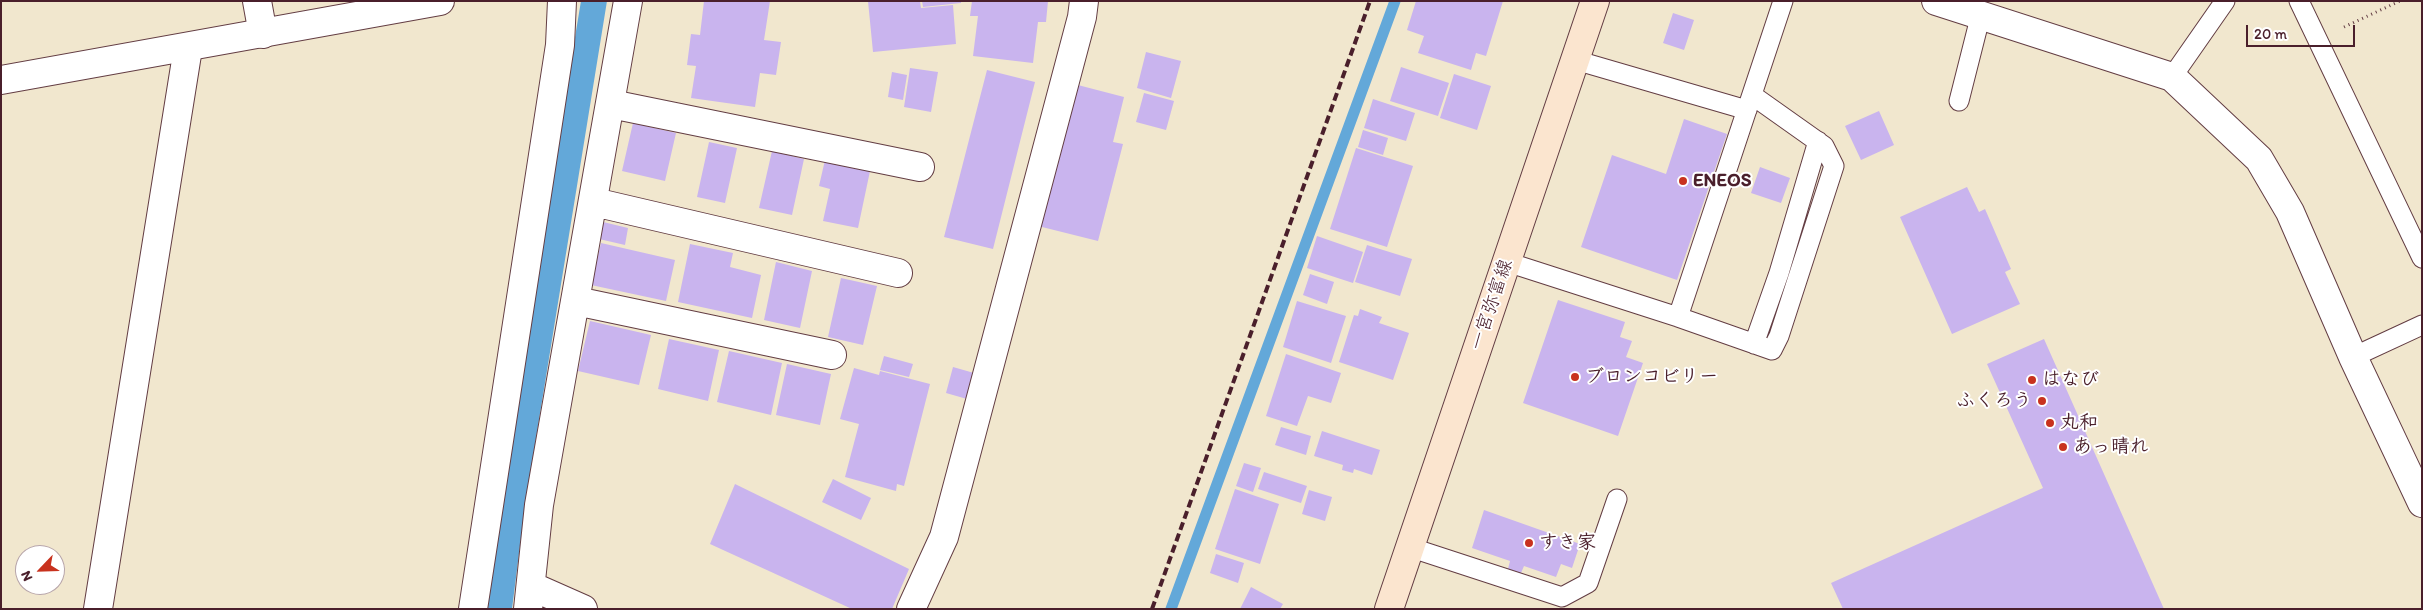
<!DOCTYPE html>
<html>
<head>
<meta charset="utf-8">
<style>
  body { margin:0 }
  #map { position:relative; width:2423px; height:610px; overflow:hidden; background:#f1e7ce; font-family:Itim,sans-serif }
  canvas { display:block }
  .frame { position:absolute; inset:0; border:2px solid #4a1f2b; pointer-events:none }
  .north { position:absolute; left:15px; top:545px; width:50px; height:50px; box-sizing:border-box; background:#fff; border:1px solid #b7a5aa; border-radius:50%; rotate:246deg; font-size:14px; font-weight:700; line-height:20px; text-align:center; color:#4a1f2b }
  .north::after { content:''; display:block; margin:auto; width:18px; height:22px; background:#c8321e; clip-path:polygon(50% 0,100% 100%,50% 72%,0 100%) }
  .scale { position:absolute; left:2246px; top:25px; width:109px; height:22px; box-sizing:border-box; border:2px solid #4a1f2b; border-top:0; padding-left:6px; font-size:15px; line-height:18px; white-space:nowrap; color:#4a1f2b; -webkit-text-stroke:4px #fff; paint-order:stroke }
</style>
</head>
<body>
<div id="map">
<canvas width="2423" height="610"></canvas>
<div class="frame"></div>
<div class="north">N</div>
<div class="scale">20 m</div>
</div>
<script>
const g = document.querySelector('canvas').getContext('2d');
g.lineJoin = 'round';
function fill(path, color) { g.fillStyle = color; g.fill(path, 'evenodd'); }
const poly = rows => new Path2D(rows.map(r => 'M' + r).join(''));
function stroke(path, color, width, dash) { g.strokeStyle = color; g.lineWidth = width; g.lineCap = dash ? 'butt' : 'round'; g.setLineDash(dash || []); g.stroke(path); }
function drawText(font, color, halo, rows, align = 'center') {
  g.font = font + ' Itim,"Klee One",sans-serif'; g.lineWidth = 4; g.setLineDash([]); g.textBaseline = 'middle'; g.strokeStyle = halo; g.fillStyle = color; for (const [text, x, y, turn = 0] of rows) {
    g.save(); g.translate(x, y); g.rotate((+turn || 0) * Math.PI / 180); g.textAlign = isNaN(turn) ? turn : align; if (halo) g.strokeText(text, 0, 0); g.fillText(text, 0, 0); g.restore();
  }
}
const water = poly([
  [581,1,607,1,525,506,512,609,486,609,499,494]
]);
const stream = poly([
  [1171,609,1395,1]
]);
const building = poly([
  [704,1,770,1,764,40,781,42,776,75,760,73,755,107,691,98,696,66,687,65,691,34,700,35],
  [868,1,920,1,921,8,953,5,956,44,873,52],
  [922,1,961,1,961,3,923,7],
  [972,1,1048,1,1046,22,1038,22,1033,63,973,56,978,16,970,16],
  [1416,1,1503,1,1486,56,1476,53,1471,70,1418,53,1424,36,1407,30],
  [1673,13,1694,20,1684,50,1663,43],
  [1146,52,1181,61,1171,98,1137,88],
  [1401,67,1449,83,1438,116,1390,101],
  [910,68,938,72,931,112,904,107],
  [987,70,1035,82,993,249,944,237],
  [892,72,907,75,903,100,888,97],
  [1454,74,1491,86,1477,130,1440,118],
  [1074,84,1124,97,1113,142,1123,144,1098,241,1038,226],
  [1144,93,1174,101,1166,130,1136,122],
  [1373,99,1415,113,1406,141,1364,128],
  [1879,111,1894,145,1861,160,1845,126],
  [1684,119,1727,134,1677,280,1581,247,1612,155,1666,174],
  [633,123,676,133,665,181,622,171],
  [1363,130,1388,138,1383,155,1358,147],
  [709,142,737,148,725,203,697,197],
  [1356,148,1413,166,1387,247,1330,229],
  [772,151,804,159,792,215,759,208],
  [825,160,870,171,858,228,823,221,830,189,819,186],
  [1760,167,1790,178,1781,203,1751,193],
  [1967,187,1979,212,1985,209,2011,269,2005,272,2020,304,1952,334,1900,217],
  [603,222,628,228,625,245,599,239],
  [1317,236,1363,252,1353,283,1307,268],
  [601,243,675,260,666,301,591,285],
  [690,244,733,253,730,267,761,275,752,318,678,302],
  [1367,245,1412,259,1400,296,1355,282],
  [776,262,812,271,800,328,764,320],
  [1310,274,1334,282,1327,304,1303,295],
  [841,278,877,286,863,345,828,337],
  [1558,300,1625,322,1620,337,1632,341,1626,357,1643,363,1618,436,1523,403],
  [1297,301,1346,316,1331,363,1283,347],
  [1360,309,1382,317,1379,323,1409,333,1393,380,1339,362,1354,315,1358,316],
  [590,321,651,335,639,385,578,371],
  [669,339,719,350,708,401,658,389],
  [2044,339,2164,609,1843,609,1831,583,2043,488,1987,364],
  [729,351,782,363,771,415,717,402],
  [1286,354,1341,373,1331,403,1308,396,1297,426,1266,416],
  [884,356,913,364,909,377,880,370],
  [787,364,831,374,820,425,776,415],
  [953,367,974,373,967,399,946,393],
  [854,368,879,375,880,371,930,384,904,486,897,484,896,491,845,477,859,424,840,419],
  [1281,427,1311,436,1306,455,1275,445],
  [1322,431,1380,450,1372,475,1354,469,1353,473,1342,470,1343,465,1314,456],
  [1244,463,1261,468,1253,492,1236,486],
  [1264,472,1307,486,1301,503,1258,489],
  [833,479,871,498,861,520,822,502],
  [735,484,909,569,892,609,852,609,710,544],
  [1235,489,1279,504,1260,564,1215,549],
  [1309,490,1332,497,1325,521,1302,514],
  [1484,510,1580,544,1572,568,1561,564,1556,577,1524,566,1521,573,1508,569,1510,561,1472,548],
  [1216,554,1244,563,1238,583,1210,573],
  [1251,587,1283,604,1280,609,1240,609]
]);
const path = poly([
  [2344,27,2400,1]
]);
const service = poly([
  [2299,1,2422,258],
  [1575,60,1747,110],
  [2172,77,2225,1],
  [1959,101,1981,14],
  [1507,262,1678,317,1772,350,1779,336,1834,166,1824,146,1752,95],
  [1678,317,1783,1],
  [1754,344,1779,273,1818,141],
  [2353,357,2422,325],
  [1409,547,1562,597,1588,583,1617,499]
]);
const minor = poly([
  [257,1,263,34],
  [611,104,920,167],
  [594,202,898,273],
  [576,301,832,355],
  [531,586,583,609],
  [98,609,188,48],
  [473,609,560,45,562,1],
  [528,609,539,505,628,1],
  [911,609,944,537,1082,17,1084,1]
]);
const tertiary = poly([
  [1936,1,2172,77,2259,159,2290,212,2353,357,2422,503],
  [1,80,440,1]
]);
const secondary = poly([
  [1389,609,1595,1]
]);
const rail = poly([
  [1152,609,1370,1]
]);
const markers = [
  [1683,181,5,"#c8321e"],
  [1575,377,5,"#c8321e"],
  [2032,380,5,"#c8321e"],
  [2042,401,5,"#c8321e"],
  [2050,423,5,"#c8321e"],
  [2063,447,5,"#c8321e"],
  [1529,543,5,"#c8321e"]
];
const poiNames = [
  ["ENEOS",1693,181],
  ["ブロンコビリー",1585,377],
  ["はなび",2042,380],
  ["ふくろう",2032,401,"right"],
  ["丸和",2060,423],
  ["あっ晴れ",2073,447],
  ["すき家",1539,543]
];
const streetNames = [
  ["一宮弥富線",1492,305,-71]
];
fill(water, '#63a8d9');
stroke(stream, '#63a8d9', 11);
fill(building, '#c9b4ee');
stroke(service, '#633d43', 21);
stroke(minor, '#633d43', 30);
stroke(tertiary, '#633d43', 30);
stroke(secondary, '#633d43', 30);
stroke(path, '#633d43', 3, [1, 4]);
stroke(service, '#fff', 19);
stroke(minor, '#fff', 28);
stroke(tertiary, '#fff', 28);
stroke(secondary, '#fbe5cf', 28);
stroke(rail, '#4a1f2b', 4, [8, 4]);
for (const [x, y, r, color] of markers) { const dot = new Path2D(); dot.arc(x, y, r, 0, 2 * Math.PI); g.fillStyle = color; g.fill(dot); stroke(dot, '#fff', 2); }
drawText('bold 19px', '#4a1f2b', '#fff', poiNames, 'left');
drawText('19px', '#4a1f2b', '#fff', streetNames);
</script>
</body>
</html>
